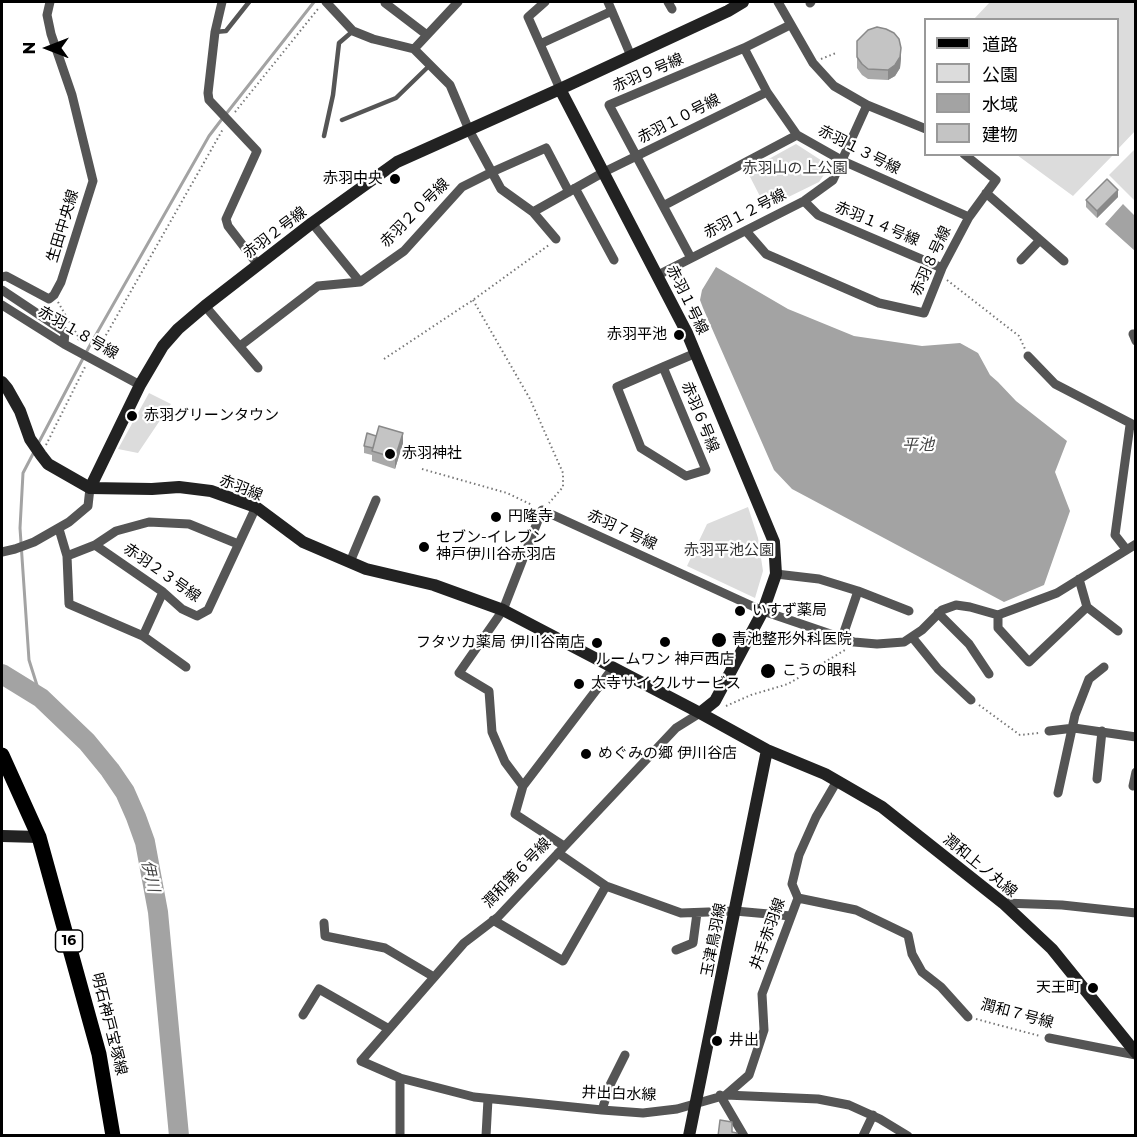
<!DOCTYPE html>
<html>
<head>
<meta charset="utf-8">
<style>
  body { margin:0 }
  #map { position:relative; width:1137px; height:1137px; overflow:hidden; background:#fff; font-family:Montserrat,"Noto Sans JP",sans-serif }
  canvas { display:block }
  .frame { position:absolute; inset:0; border:3px solid #000; pointer-events:none }
  .legend { position:absolute; left:924px; top:18px; width:195px; height:138px; box-sizing:border-box; background:#fff; border:2px solid #999; margin:0; padding:8px 10px; list-style:none; font-size:18px; color:#000 }
  .legend li { display:flex; align-items:center; gap:12px; height:30px }
  .legend b { width:30px; border:2px solid #999 }
  .north { position:absolute; left:18px; top:18px; width:60px; height:60px; -webkit-text-stroke:4px #fff; paint-order:stroke; rotate:270deg; font-size:16px; font-weight:700; line-height:24px; text-align:center; color:#000 }
  .north::after { content:''; display:block; margin:auto; width:21px; height:27px; background:#000; clip-path:polygon(50% 0,100% 100%,50% 72%,0 100%) }
</style>
</head>
<body>
<div id="map">
<canvas width="1137" height="1137"></canvas>
<div class="frame"></div>
<ul class="legend">
<li><b style="height:8px;background:#000"></b>道路</li>
<li><b style="height:16px;background:#dcdcdc"></b>公園</li>
<li><b style="height:16px;background:#a3a3a3"></b>水域</li>
<li><b style="height:16px;background:#c4c4c4"></b>建物</li>
</ul>
<div class="north">N</div>
</div>
<script>
const g = document.querySelector('canvas').getContext('2d');
g.lineJoin = 'round';
function fill(path, color) { g.fillStyle = color; g.fill(path, 'evenodd'); }
const poly = rows => new Path2D(rows.map(r => 'M' + r).join(''));
function stroke(path, color, width, dash) { g.strokeStyle = color; g.lineWidth = width; g.lineCap = dash ? 'butt' : 'round'; g.setLineDash(dash || []); g.stroke(path); }
function drawText(font, color, halo, rows, align = 'center') {
  g.font = font + ' Montserrat,"Noto Sans JP",sans-serif'; g.lineWidth = 4.5; g.setLineDash([]); g.textBaseline = 'middle'; g.strokeStyle = halo; g.fillStyle = color; for (const [text, x, y, turn = 0] of rows) {
    g.save(); g.translate(x, y); g.rotate((+turn || 0) * Math.PI / 180); g.textAlign = isNaN(turn) ? turn : align; if (halo) g.strokeText(text, 0, 0); g.fillText(text, 0, 0); g.restore();
  }
}
const green = poly([
  [990,2,1135,2,1135,131,1118,149,1118,20,974,19],
  [796,144,830,166,819,182,766,208,747,171],
  [1135,149,1135,201,1109,175],
  [1017,155,1113,155,1073,196],
  [149,393,171,404,138,453,118,449],
  [748,507,758,538,763,571,755,598,687,566,707,524]
]);
const water = poly([
  [1123,204,1135,216,1135,251,1105,224],
  [716,267,788,309,854,336,922,346,960,343,978,353,990,375,998,382,1016,401,1067,441,1055,472,1070,511,1044,585,1004,602,792,489,774,470,703,308,700,300,702,290]
]);
const stream = poly([
  [226,114,314,2],
  [38,444,89,347,209,136,222,119],
  [35,450,23,473,20,528,29,660,41,698]
]);
const river = poly([
  [2,674,41,698,87,742,110,770,125,792,136,817,145,842,158,912,179,1136]
]);
const path = poly([
  [821,59,836,53],
  [235,112,318,9],
  [947,280,1019,336,1025,349],
  [473,300,530,399,563,473,563,487,549,503],
  [58,302,70,323],
  [75,331,79,338,78,342],
  [97,351,223,129],
  [384,359,473,300,549,245],
  [46,445,85,367],
  [422,469,507,493,532,505],
  [979,705,1020,735,1039,733],
  [726,706,751,695,788,684,845,650],
  [976,1019,1040,1036]
]);
const lane = poly([
  [215,32,226,31,249,2],
  [342,120,396,98,430,65],
  [324,136,333,95,339,43,353,31]
]);
const street = poly([
  [222,2,215,32,208,93,209,100,257,151,226,219,228,226,258,265],
  [326,2,353,31,373,39,414,49,458,2],
  [545,2,528,17,560,89],
  [608,2,631,56],
  [668,2,672,9],
  [778,2,813,63,834,86,867,105,926,129],
  [385,3,427,35],
  [810,3,811,2],
  [540,44,612,11],
  [744,48,767,92,797,135,843,161,969,217],
  [414,49,450,85,469,130,501,189,533,212,556,239],
  [575,188,614,260],
  [986,193,1064,261],
  [804,201,818,215,942,268],
  [663,206,797,135],
  [533,212,604,172,767,92],
  [312,223,360,282],
  [746,231,766,254,879,303,924,313,942,268,969,217,996,180,964,154],
  [691,258,609,105,744,48,790,25],
  [1021,260,1040,240],
  [658,275,804,201,833,180,867,105],
  [2,277,6,276,49,299,54,295,61,282,93,181,72,95,51,34,47,15,50,2],
  [2,290,65,332,64,344],
  [2,305,64,344,140,385],
  [205,306,258,368],
  [1136,334,1133,334,1136,341],
  [240,346,318,286,360,282,404,251,462,187,492,172,546,148,569,192],
  [1028,356,1055,384,1136,426],
  [663,367,706,470,686,476,641,448,617,387,663,367,696,353],
  [59,529,67,556,69,604,143,636,163,592],
  [95,545,163,592,182,609,197,616,208,610,256,507],
  [1126,549,1115,535,1130,425],
  [2,552,15,549,34,542,69,522,88,506,90,488],
  [67,556,95,545,116,531,149,522,189,524,238,544],
  [350,562,376,500],
  [776,574,819,579,858,591,909,611],
  [1087,607,1118,631],
  [938,613,969,644,989,674],
  [998,615,998,628,1029,662,1087,607,1079,579],
  [143,636,186,667],
  [912,637,938,669,971,700],
  [842,638,858,591],
  [700,713,676,728,498,917,464,943,361,1061,400,1078,474,1097,602,1110,643,1113,677,1109,726,1095,818,1099,849,1105,880,1119,908,1136],
  [1049,731,1074,728,1136,737],
  [1097,779,1102,731],
  [523,786,613,668],
  [1133,786,1136,772],
  [1058,793,1075,715,1089,679,1104,667],
  [564,846,515,814,523,786,505,762,492,732,489,691,459,673,503,610,542,510,763,611,854,642,877,644,904,642,922,630,942,610,956,605,970,607,998,615,1057,593,1136,544],
  [558,853,606,886,681,913,735,911,791,916],
  [798,898,856,910,908,935,912,954,922,972,941,987,968,1017],
  [1003,903,1062,905,1136,913],
  [493,920,563,961,606,886],
  [324,923,325,936,385,948,434,977],
  [676,950,693,943,697,913],
  [303,1015,319,989,389,1029],
  [1049,1038,1136,1055],
  [720,1095,744,1136],
  [726,1095,749,1075,764,1030,762,994,798,898,792,884,799,855,816,817,837,781],
  [602,1110,610,1085,625,1055],
  [400,1136,400,1078],
  [486,1136,488,1099],
  [863,1136,873,1115]
]);
const secondary = poly([
  [560,89,687,333,774,542,776,574,763,611,715,701,700,713],
  [2,382,7,388,20,411,30,439,41,455,48,464,90,488,152,489,179,487,211,491,256,507,303,542,366,569,434,585,503,610,700,713,767,750,825,774,882,807,1003,903,1052,949,1136,1053],
  [90,488,140,385,163,346,178,329,205,306,312,223,397,162,560,89,728,11,743,2],
  [2,836,39,837],
  [689,1136,767,750]
]);
const primary = poly([
  [2,755,39,837,99,1054,113,1136]
]);
const wall = poly([
  [857,41,901,58,900,68,895,76,888,80,868,79,862,75,857,68],
  [1118,197,1097,218,1086,207,1086,200],
  [403,443,395,469,372,461,372,455,364,453,364,446]
]);
const shadedWall = poly([
  [901,48,901,58,900,68,895,76,888,80,888,70],
  [1118,190,1118,197,1097,218,1097,211],
  [403,433,403,443,395,469,395,458]
]);
const building = poly([
  [877,27,886,29,894,33,899,39,901,48,900,57,895,65,888,70,868,69,862,64,857,57,857,41,868,30,877,27],
  [1107,179,1118,190,1097,211,1086,200,1107,179],
  [379,426,403,433,395,458,372,451,379,426],
  [367,433,376,436,373,448,364,446,367,433],
  [720,1120,732,1122,732,1132,737,1133,737,1136,718,1136,720,1120]
]);
const markers = [
  [395,179,6,"#000"],
  [679,335,6,"#000"],
  [132,416,6,"#000"],
  [390,454,6,"#000"],
  [496,517,6,"#000"],
  [424,547,6,"#000"],
  [740,611,6,"#000"],
  [719,640,8,"#000"],
  [665,642,6,"#000"],
  [597,643,6,"#000"],
  [768,671,8,"#000"],
  [579,684,6,"#000"],
  [586,754,6,"#000"],
  [1093,988,6,"#000"],
  [717,1041,6,"#000"]
];
const shields = [
  [69,941,27]
];
const shieldNames = [
  ["16",69,941]
];
const streetNames = [
  ["赤羽９号線",648,73,-23],
  ["赤羽１０号線",679,119,-27],
  ["赤羽１３号線",859,150,27],
  ["赤羽２０号線",415,213,-45],
  ["赤羽１２号線",745,214,-27],
  ["赤羽１４号線",877,224,23],
  ["生田中央線",63,226,-73],
  ["赤羽２号線",275,233,-37],
  ["赤羽８号線",931,261,-65],
  ["赤羽１号線",687,300,64],
  ["赤羽１８号線",78,333,30],
  ["赤羽６号線",700,417,68],
  ["赤羽線",241,488,22],
  ["赤羽７号線",622,530,25],
  ["赤羽２３号線",162,573,35],
  ["潤和上ノ丸線",980,866,39],
  ["潤和第６号線",517,873,-46],
  ["井手赤羽線",768,934,-70],
  ["玉津鳥羽線",714,940,-79],
  ["潤和７号線",1017,1014,15],
  ["明石神戸宝塚線",109,1024,76],
  ["井出白水線",619,1094,2]
];
const parkNames = [
  ["赤羽山の上公園",795,169],
  ["赤羽平池公園",729,551]
];
const poiNames = [
  ["赤羽中央",383,179,"right"],
  ["赤羽平池",667,335,"right"],
  ["赤羽グリーンタウン",144,416],
  ["赤羽神社",402,454],
  ["円隆寺",508,517],
  ["セブン-イレブン",436,538],
  ["神戸伊川谷赤羽店",436,555],
  ["いすず薬局",752,611],
  ["青池整形外科医院",732,640],
  ["フタツカ薬局 伊川谷南店",585,643,"right"],
  ["ルームワン 神戸西店",665,660,"center"],
  ["こうの眼科",782,671],
  ["太寺サイクルサービス",591,684],
  ["めぐみの郷 伊川谷店",598,754],
  ["天王町",1081,988,"right"],
  ["井出",729,1041]
];
const waterNames = [
  ["平池",918,445],
  ["伊川",150,876,77]
];
fill(green, '#dcdcdc');
fill(water, '#a3a3a3');
stroke(stream, '#a3a3a3', 3);
stroke(river, '#a3a3a3', 20);
stroke(path, '#777', 2, [1.5, 3]);
stroke(lane, '#555', 4.5);
stroke(street, '#555', 9);
stroke(secondary, '#222', 12);
stroke(primary, '#000', 15);
fill(wall, '#a9a9a9');
fill(shadedWall, '#898989');
fill(building, '#c4c4c4');
stroke(building, '#898989', 1.5);
for (const [x, y, r, color] of markers) { const dot = new Path2D(); dot.arc(x, y, r, 0, 2 * Math.PI); g.fillStyle = color; g.fill(dot); stroke(dot, '#fff', 2); }
for (const [x, y, w] of shields) { const box = new Path2D(); box.roundRect(x - w / 2, y - 11, w, 22, 4.5); g.fillStyle = '#fff'; g.fill(box); stroke(box, '#000', 1.5); }
drawText('bold 14px', '#000', null, shieldNames);
drawText('15px', '#000', '#fff', streetNames);
drawText('15px', '#333', '#fff', parkNames);
drawText('15px', '#000', '#fff', poiNames, 'left');
drawText('italic 16px', '#444', '#fff', waterNames);
</script>
</body>
</html>
